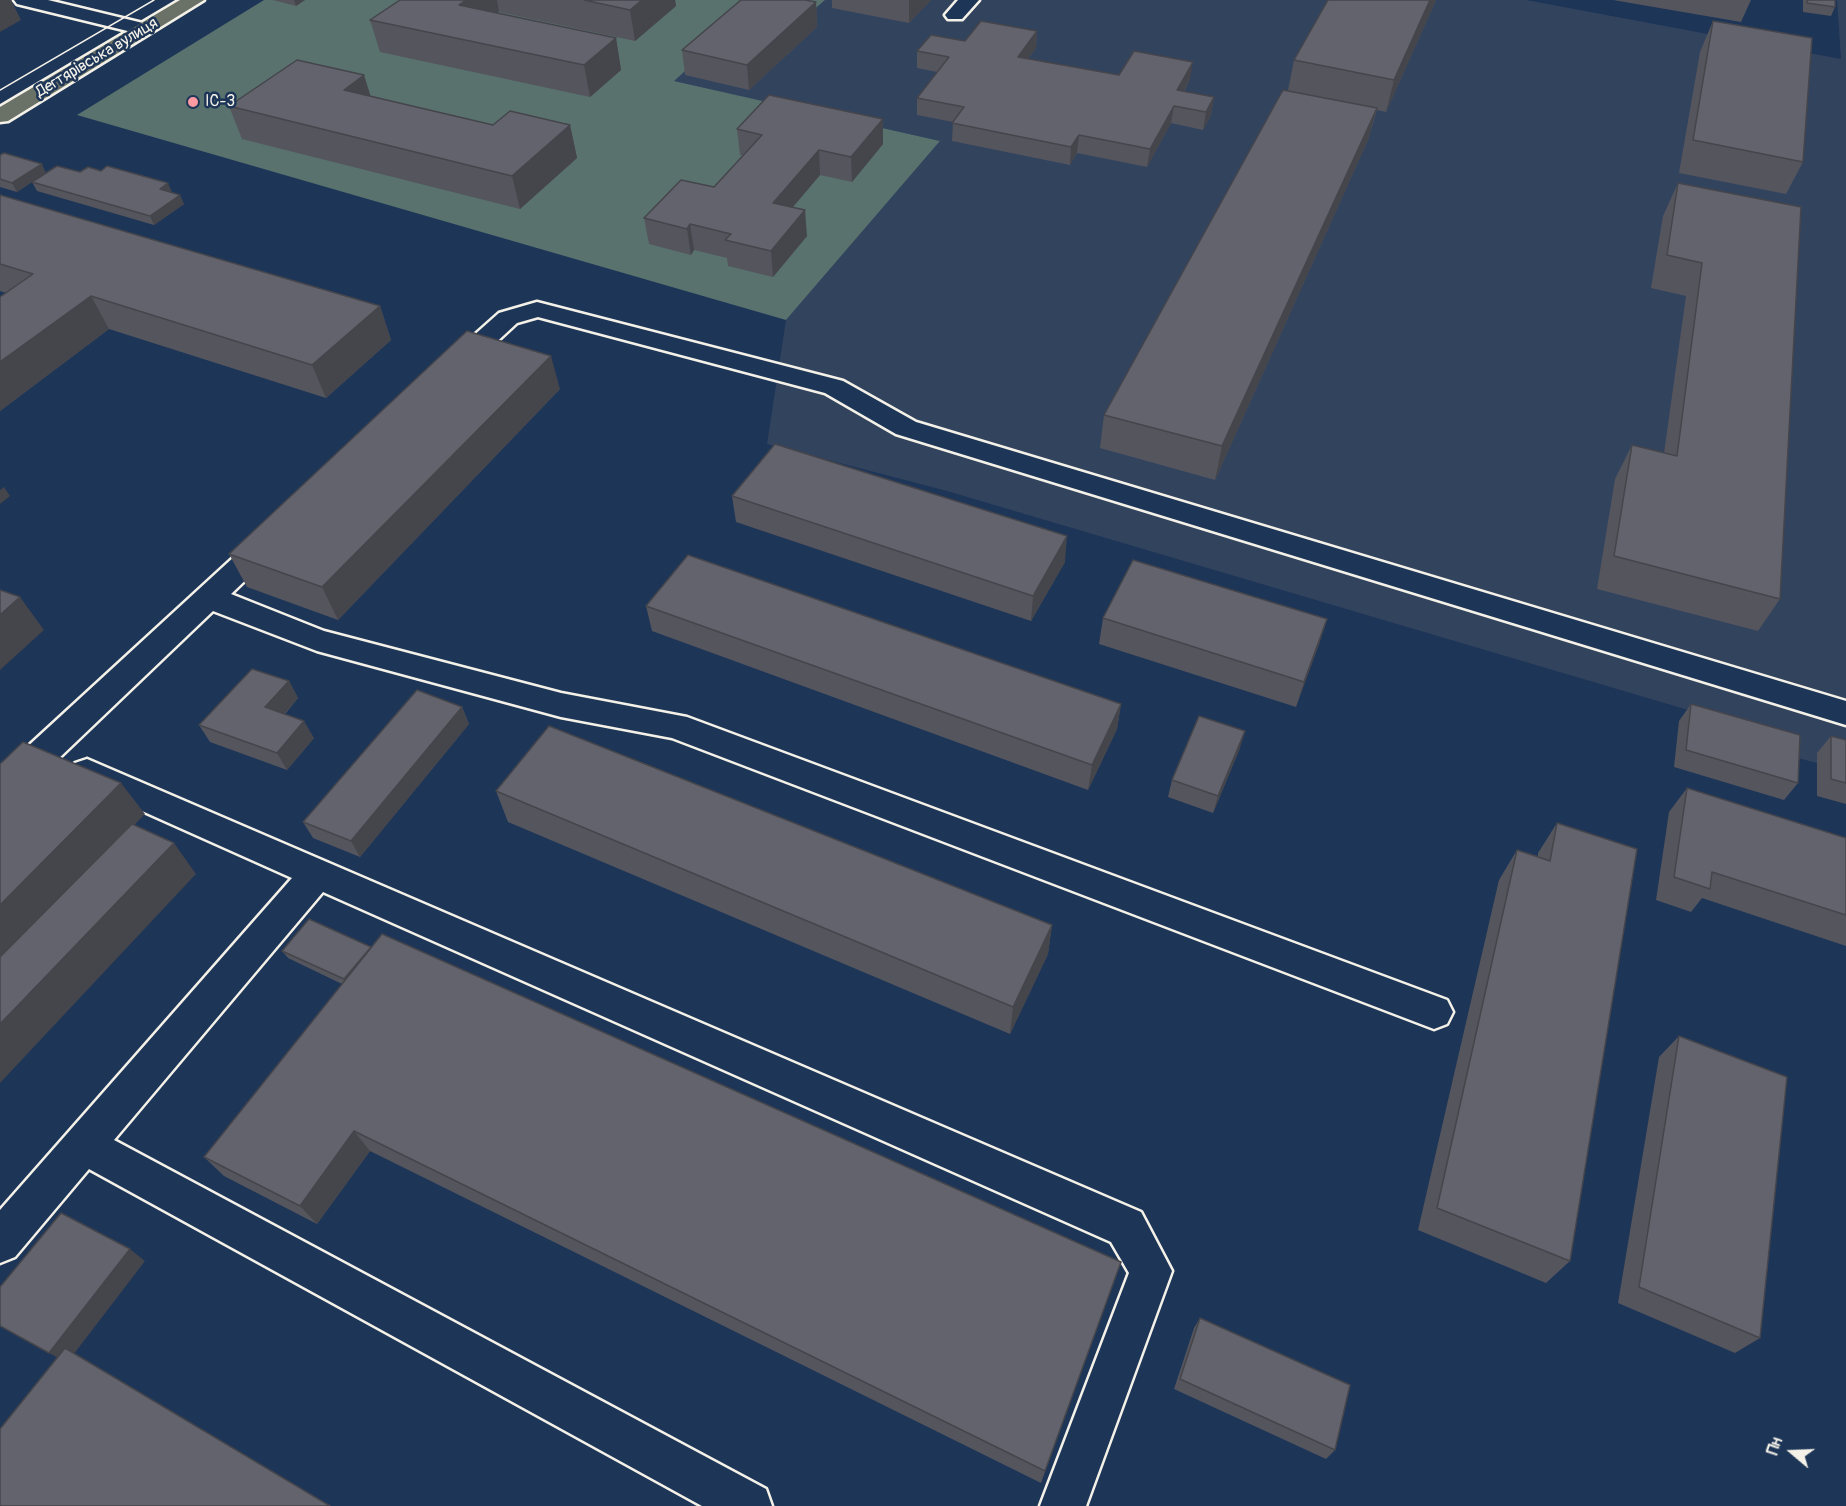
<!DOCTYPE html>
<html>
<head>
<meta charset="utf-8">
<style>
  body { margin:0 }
  #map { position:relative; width:1846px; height:1506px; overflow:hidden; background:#1d3557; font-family:Pangolin,sans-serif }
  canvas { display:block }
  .north { position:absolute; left:1762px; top:1422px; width:60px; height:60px; -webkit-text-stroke:4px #1d3557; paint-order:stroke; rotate:289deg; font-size:16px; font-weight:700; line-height:24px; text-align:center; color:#f4f1e8 }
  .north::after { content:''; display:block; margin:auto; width:21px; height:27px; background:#f4f1e8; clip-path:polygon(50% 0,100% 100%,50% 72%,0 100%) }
</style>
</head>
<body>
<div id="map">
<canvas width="1846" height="1506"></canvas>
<div class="north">Пн</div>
</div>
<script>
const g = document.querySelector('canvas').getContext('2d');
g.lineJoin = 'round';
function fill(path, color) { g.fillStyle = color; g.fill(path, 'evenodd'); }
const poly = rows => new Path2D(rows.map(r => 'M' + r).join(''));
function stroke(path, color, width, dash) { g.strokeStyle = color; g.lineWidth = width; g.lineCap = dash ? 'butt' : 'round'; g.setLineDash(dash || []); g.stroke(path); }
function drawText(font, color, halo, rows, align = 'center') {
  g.font = font + ' Pangolin,sans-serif'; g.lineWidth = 5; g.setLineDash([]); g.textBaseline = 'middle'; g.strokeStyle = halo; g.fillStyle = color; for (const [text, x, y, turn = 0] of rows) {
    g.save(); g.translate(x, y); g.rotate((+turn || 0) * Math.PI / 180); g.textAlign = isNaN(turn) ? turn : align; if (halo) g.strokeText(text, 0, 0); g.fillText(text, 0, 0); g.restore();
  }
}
const built = poly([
  [825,0,1526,0,1841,59,1837,0,1846,0,1846,761,1817,753,1817,763,1794,757,1793,741,947,491,767,444,786,320,940,141,673,81,757,6,808,15]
]);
const green = poly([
  [264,0,825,0,808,15,757,6,674,81,940,141,786,320,77,115]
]);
const minor = poly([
  [14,0,48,0,151,25,154,29,144,35,17,4,14,0],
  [958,0,979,0,962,19,948,19,945,15,958,0],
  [537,302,843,381,916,422,1846,701,1846,725,896,434,825,393,538,317,517,323,463,373,454,375,445,373,441,367,445,361,499,313,537,302],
  [270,530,280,533,285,540,280,547,231,594,324,631,561,693,687,717,1447,1000,1453,1012,1447,1024,1434,1029,672,738,561,717,317,651,213,611,12,803,0,807,0,772,260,533,270,530],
  [87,759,1141,1212,1172,1271,1086,1506,1040,1506,1129,1273,1111,1242,323,892,114,1140,766,1489,772,1506,702,1506,89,1169,15,1257,0,1263,0,1210,292,878,75,781,70,772,75,763,87,759]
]);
const major = poly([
  [180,0,204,0,8,121,0,122,0,107,180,0]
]);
const tram = poly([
  [0,90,154,0]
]);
const wall = poly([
  [273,0,305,0,296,6],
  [400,0,675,0,676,6,635,41,499,12,498,13,616,38,621,70,590,97,380,52,370,20],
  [832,0,931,0,909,23,832,8],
  [1328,0,1436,0,1386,112,1377,110,1368,140,1215,480,1100,448,1104,415,1288,90,1294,60],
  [1613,0,1751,0,1741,22],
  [1803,0,1835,0,1835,7,1831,16,1803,12],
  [816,2,817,27,749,90,685,75,682,50],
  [1713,21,1803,162,1786,194,1679,173,1700,52],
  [1037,31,1036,48,1028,59,1119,75,1190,79,1184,92,1214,97,1211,115,1203,130,1171,123,1147,167,1077,153,1070,165,952,141,953,122,917,115,917,98,937,72,917,68,917,51,965,41],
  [371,96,493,125,570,125,577,158,520,209,242,139,229,106],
  [737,129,883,144,852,182,820,175,793,207,807,236,773,277,728,266,727,258,694,250,691,255,649,244,644,218,714,187,743,155,740,155],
  [0,155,46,173,80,172,172,192,184,204,154,225,37,191,32,182,17,192,0,187],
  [1678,183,1801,207,1780,599,1758,631,1597,589,1615,479,1632,445,1664,453,1686,296,1651,288,1663,216],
  [0,195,380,306,391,340,326,398,109,329,0,411,0,297,6,293,0,291],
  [560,389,338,620,247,587,229,554],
  [732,496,1065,562,1031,621,736,522],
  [646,606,1121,704,1117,729,1088,790,652,631],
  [1103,618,1327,619,1296,707,1099,644],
  [289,681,298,698,285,714,314,738,287,770,210,742,199,725],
  [1691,704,1798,783,1784,800,1674,767,1679,721],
  [462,707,469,724,360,857,313,838,303,822],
  [1831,736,1846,740,1846,804,1817,796,1817,753],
  [1240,748,1213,813,1168,797,1172,780],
  [1687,788,1846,838,1846,946,1702,898,1691,912,1656,900,1669,812],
  [496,791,1052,925,1048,954,1010,1034,508,822],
  [1557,823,1570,1261,1546,1283,1418,1230,1499,880,1517,850,1538,856,1538,853],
  [282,951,1115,1278,1041,1483,370,1151,317,1224,224,1176,204,1157,342,984,288,958],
  [1679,1036,1760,1338,1735,1353,1618,1303,1659,1057],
  [1200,1318,1335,1450,1326,1459,1174,1389,1194,1328]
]);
const shadedWall = poly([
  [0,0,11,0,21,20,0,32],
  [294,0,305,0,296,6],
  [466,0,497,0,499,12,467,36,459,5],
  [642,0,675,0,676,6,635,41,630,10],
  [909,0,931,0,909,23],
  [1430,0,1436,0,1386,112,1394,80],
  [816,2,817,27,749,90,747,65],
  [1037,31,1036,48,1017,74,1018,57],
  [616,38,621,70,590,97,584,65],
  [1193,62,1190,79,1175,108,1177,90],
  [364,75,374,107,344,90],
  [1214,97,1211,115,1203,130,1206,112],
  [1174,106,1171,123,1147,167,1150,149],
  [1377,108,1368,140,1215,480,1222,446],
  [883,119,883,144,852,182,851,157],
  [570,125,577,158,520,209,512,176],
  [1079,135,1077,153,1070,165,1071,147],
  [819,150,820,175,775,228,773,203],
  [42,164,46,173,17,192,12,183],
  [168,183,172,192,160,189],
  [180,195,184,204,154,225,150,216],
  [805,210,807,236,773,277,771,251],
  [690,224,694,250,691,255,687,229],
  [91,296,109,329,0,411,0,362],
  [380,306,391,340,326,398,312,365],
  [551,356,560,389,338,620,322,587],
  [4,487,10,496,0,504,0,490],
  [1067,536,1065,562,1031,621,1033,596],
  [20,597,44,630,0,670,0,615],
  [1327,619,1319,645,1296,707,1304,682],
  [289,681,298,698,275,724,265,707],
  [1121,704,1117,729,1088,790,1092,765],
  [462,707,469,724,360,857,351,841],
  [304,721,314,738,287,770,277,753],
  [1245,731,1240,748,1213,813,1218,796],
  [121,783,145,814,0,963,0,905],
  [174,843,196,874,0,1083,0,1024],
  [1052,925,1048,954,1010,1034,1013,1007],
  [354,1131,370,1151,317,1224,300,1206],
  [130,1249,145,1261,67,1363,49,1353]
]);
const building = poly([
  [400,0,466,0,459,5,616,38,584,65,370,20,400,0],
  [584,0,642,0,630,10,584,0],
  [741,0,805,0,816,2,747,65,682,50,741,0],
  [1328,0,1430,0,1394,80,1294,60,1328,0],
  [1807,0,1835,0,1835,7,1807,3,1807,0],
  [981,21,1037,31,1018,57,1119,75,1134,51,1193,62,1177,90,1214,97,1206,112,1174,106,1150,149,1079,135,1071,147,952,123,964,107,917,98,949,57,917,51,931,35,965,41,981,21],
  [1713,21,1812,38,1803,162,1693,140,1713,21],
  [297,60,364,75,344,90,493,125,510,111,570,125,512,176,229,106,297,60],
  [1283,90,1377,108,1222,446,1104,415,1283,90],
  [769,95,883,119,851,157,819,150,773,203,805,210,771,251,725,240,731,234,690,224,687,229,644,218,681,180,714,187,762,135,737,129,769,95],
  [4,153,42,164,12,183,0,179,0,155,4,153],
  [57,166,80,172,88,167,101,171,107,166,168,183,160,189,180,195,150,216,32,182,57,166],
  [1678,183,1801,207,1780,599,1614,556,1632,445,1677,456,1702,263,1667,255,1678,183],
  [0,195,380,306,312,365,91,296,0,362,0,297,33,274,0,264,0,195],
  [467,331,551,356,322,587,229,554,467,331],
  [775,444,1067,536,1033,596,732,496,775,444],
  [688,555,1121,704,1092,765,646,606,688,555],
  [1133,560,1327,619,1304,682,1103,618,1133,560],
  [0,590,20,597,0,615,0,590],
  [252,669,289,681,265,707,304,721,277,753,199,725,252,669],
  [417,690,462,707,351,841,303,822,417,690],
  [1691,704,1800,735,1798,783,1686,750,1691,704],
  [1199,716,1245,731,1218,796,1172,780,1199,716],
  [549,726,1052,925,1013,1007,496,791,549,726],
  [1831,736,1846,740,1846,783,1831,779,1831,736],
  [23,742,121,783,0,905,0,764,23,742],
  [1687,788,1846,838,1846,915,1712,872,1710,889,1674,877,1687,788],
  [1557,823,1637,849,1570,1261,1437,1208,1517,850,1550,861,1557,823],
  [132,824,174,843,0,1024,0,957,132,824],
  [309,919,371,947,344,979,282,951,309,919],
  [382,934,1121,1262,1045,1471,354,1131,300,1206,204,1157,382,934],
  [1679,1036,1787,1077,1760,1338,1639,1287,1679,1036],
  [61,1213,130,1249,49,1353,0,1326,0,1287,61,1213],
  [1200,1318,1350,1385,1335,1450,1180,1379,1200,1318],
  [65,1348,330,1506,0,1506,0,1429,65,1348]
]);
const markers = [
  [193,102,6,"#ff9aa2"]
];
const farStreetnames = [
  ["Дегтярівська вулиця",97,58,-31]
];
const farPoinames = [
  ["ІС-3",205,102]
];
fill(built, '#32435e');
fill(green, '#59726e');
stroke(minor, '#f4f1e8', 5);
stroke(major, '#f4f1e8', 5);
fill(minor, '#1d3557');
fill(major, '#6a7166');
stroke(tram, '#f4f1e8', 1.5);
fill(wall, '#55555e');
fill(shadedWall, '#45454c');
fill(building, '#63636d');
stroke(building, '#45454c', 1.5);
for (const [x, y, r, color] of markers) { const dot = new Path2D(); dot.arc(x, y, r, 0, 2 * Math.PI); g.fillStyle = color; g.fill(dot); stroke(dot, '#1d3557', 2); }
drawText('16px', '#f4f1e8', '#1d3557', farStreetnames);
drawText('16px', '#f4f1e8', '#1d3557', farPoinames, 'left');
</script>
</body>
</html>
